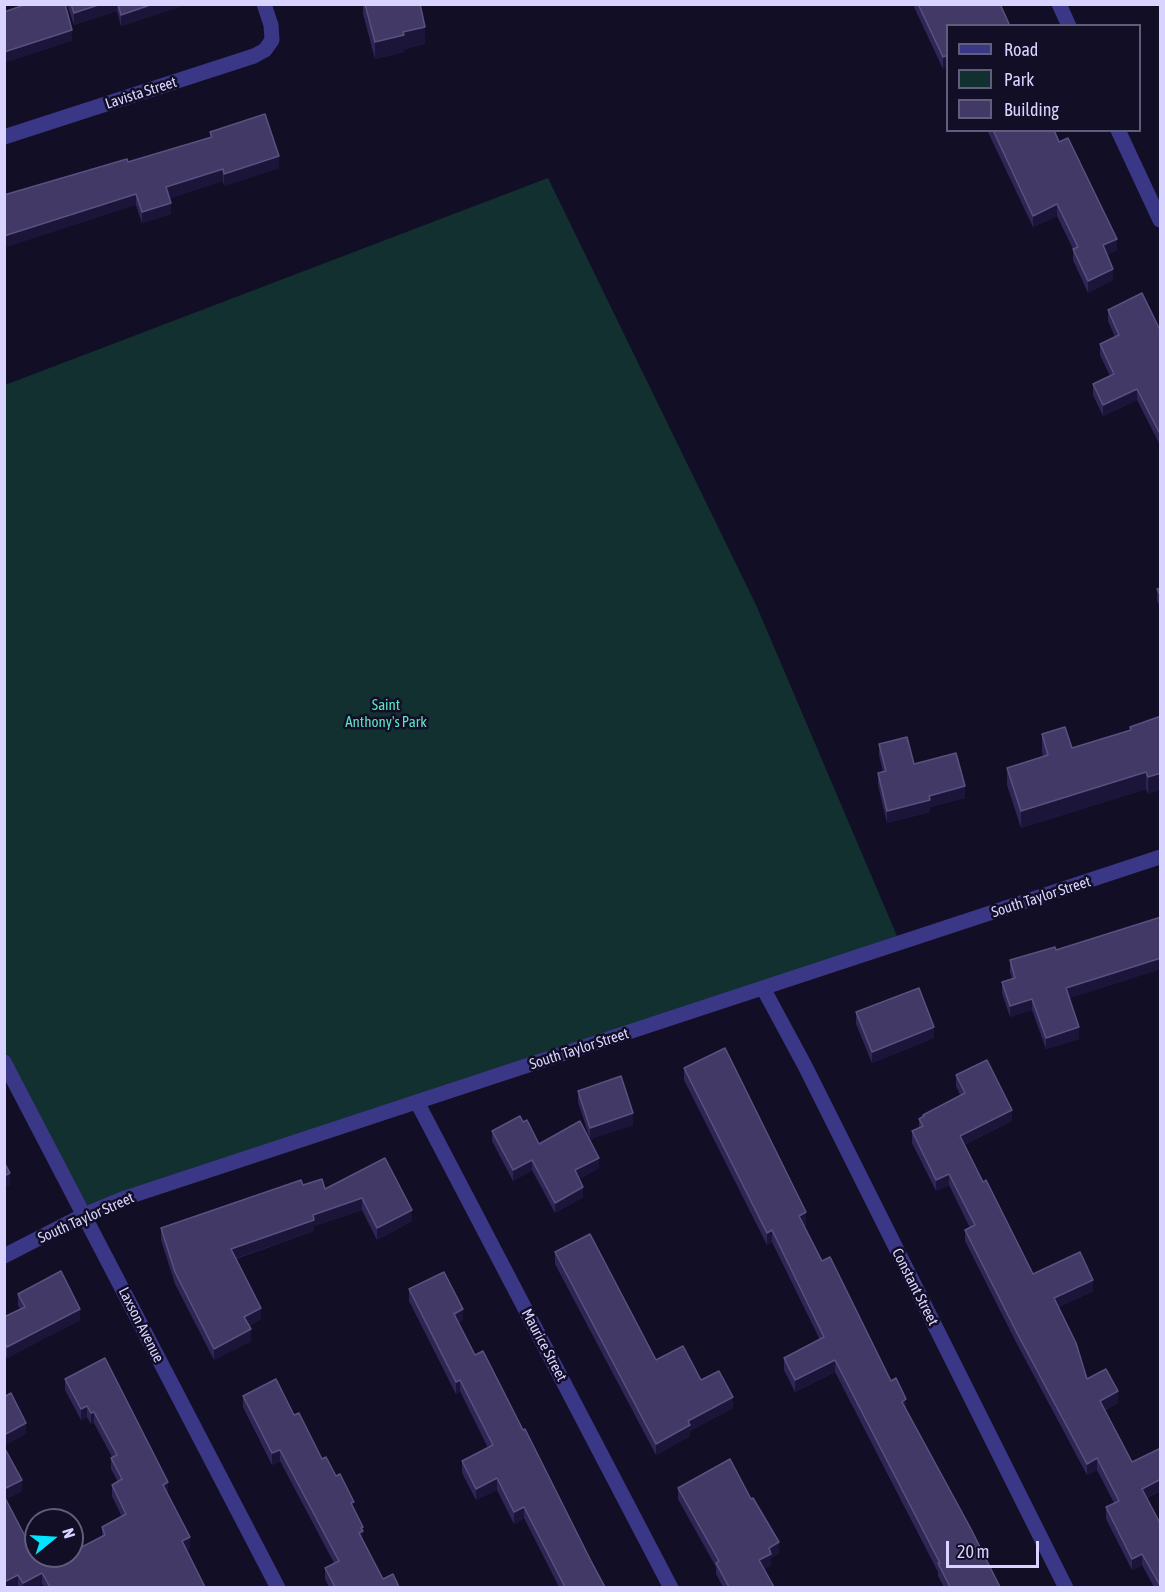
<!DOCTYPE html>
<html>
<head>
<meta charset="utf-8">
<style>
  body { margin:0 }
  #map { position:relative; width:1165px; height:1592px; overflow:hidden; background:#120e26; font-family:"Asap Condensed",sans-serif }
  canvas { display:block }
  .frame { position:absolute; inset:0; border:6px solid #d8d3ff; pointer-events:none }
  .legend { position:absolute; left:946px; top:24px; width:195px; height:108px; box-sizing:border-box; background:#120e26; border:2px solid #615d7d; margin:0; padding:8px 10px; list-style:none; font-size:18px; color:#d8d3ff }
  .legend li { display:flex; align-items:center; gap:12px; height:30px }
  .legend b { width:30px; border:2px solid #615d7d }
  .north { position:absolute; left:24px; top:1508px; width:60px; height:60px; box-sizing:border-box; background:#120e26; border:2px solid #615d7d; border-radius:50%; rotate:72deg; font-size:16px; font-weight:700; line-height:24px; text-align:center; color:#d8d3ff }
  .north::after { content:''; display:block; margin:auto; width:21px; height:27px; background:#00e4fe; clip-path:polygon(50% 0,100% 100%,50% 72%,0 100%) }
  .scale { position:absolute; left:946px; top:1541px; width:93px; height:27px; box-sizing:border-box; border:3px solid #d8d3ff; border-top:0; padding-left:8px; font-size:18px; line-height:21px; white-space:nowrap; color:#d8d3ff; -webkit-text-stroke:4px #120e26; paint-order:stroke }
</style>
</head>
<body>
<div id="map">
<canvas width="1165" height="1592"></canvas>
<div class="frame"></div>
<ul class="legend">
<li><b style="height:8px;background:#3b3787"></b>Road</li>
<li><b style="height:16px;background:#11302f"></b>Park</li>
<li><b style="height:16px;background:#423967"></b>Building</li>
</ul>
<div class="north">N</div>
<div class="scale">20 m</div>
</div>
<script>
const g = document.querySelector('canvas').getContext('2d');
g.lineJoin = 'round';
function fill(path, color) { g.fillStyle = color; g.fill(path, 'evenodd'); }
const poly = rows => new Path2D(rows.map(r => 'M' + r).join(''));
function stroke(path, color, width, dash) { g.strokeStyle = color; g.lineWidth = width; g.lineCap = dash ? 'butt' : 'round'; g.setLineDash(dash || []); g.stroke(path); }
function drawText(font, color, halo, rows, align = 'center') {
  g.font = font + ' "Asap Condensed",sans-serif'; g.lineWidth = 5; g.setLineDash([]); g.textBaseline = 'middle'; g.strokeStyle = halo; g.fillStyle = color; for (const [text, x, y, turn = 0] of rows) {
    g.save(); g.translate(x, y); g.rotate((+turn || 0) * Math.PI / 180); g.textAlign = isNaN(turn) ? turn : align; if (halo) g.strokeText(text, 0, 0); g.fillText(text, 0, 0); g.restore();
  }
}
const green = poly([
  [548,178,757,607,900,943,84,1215,5,1062,5,385]
]);
const minor = poly([
  [1059,4,1069,26],
  [1118,130,1160,220],
  [4,137,254,56,265,50,272,40,271,25,264,4],
  [763,988,805,1066,1066,1588],
  [4,1062,278,1588],
  [417,1102,671,1588],
  [4,1256,84,1215,125,1198,1160,857]
]);
const wall = poly([
  [67,4,188,4,121,26,117,11,74,25],
  [363,4,420,4,425,44,404,49,404,52,375,59,363,14],
  [914,4,1000,4,948,26,943,69,914,7],
  [987,130,1054,130,1117,250,1107,255,1113,280,1088,293,1073,260,1073,249,1057,216,1033,227],
  [210,132,279,168,224,186,223,181,170,198,171,214,142,223,136,205,128,162,210,137],
  [1108,310,1161,332,1161,447,1137,400,1103,416,1093,395,1093,384,1110,376,1100,355,1100,344,1115,337,1108,321],
  [1161,588,1161,609,1157,601,1157,589],
  [1161,716,1148,794,1146,789,1021,828,1007,785,1007,768,1043,757,1042,751,1042,734,1072,748,1130,730,1130,727],
  [879,744,914,764,965,798,930,807,930,812,887,823,878,785,878,773,883,772,879,755],
  [1161,917,1161,969,1069,998,1079,1039,1046,1049,1032,1010,1010,1017,1002,993,1002,982,1012,979,1010,972,1010,960,1056,950],
  [856,1012,934,1038,872,1063,856,1024],
  [684,1068,806,1225,804,1226,822,1261,891,1381,1000,1587,944,1587,938,1576,938,1572,835,1372,795,1392,784,1370,784,1358,820,1340,772,1242,767,1245,684,1080],
  [956,1075,1012,1121,964,1145,983,1182,1033,1274,1093,1291,1059,1307,1087,1379,1118,1403,1105,1410,1132,1462,1161,1448,1161,1491,1147,1498,1161,1587,1154,1587,1142,1565,1132,1570,1106,1519,1106,1507,1114,1503,1097,1470,1087,1475,1017,1344,965,1241,965,1230,970,1228,949,1185,936,1191,912,1143,912,1131,919,1128,919,1119,923,1117,923,1115,960,1095,956,1086],
  [578,1091,633,1125,590,1139,578,1102],
  [523,1122,539,1144,599,1168,579,1179,583,1197,555,1213,532,1170,513,1181,492,1141,492,1131],
  [385,1158,412,1221,377,1240,362,1210,314,1226,314,1231,236,1259,261,1319,249,1326,251,1341,214,1360,175,1284,161,1240,161,1228,303,1185,325,1189],
  [555,1252,656,1360,701,1380,733,1408,690,1431,690,1436,656,1455,555,1264],
  [409,1289,463,1320,458,1323,475,1355,523,1430,605,1587,559,1587,524,1518,514,1524,497,1490,476,1500,462,1473,462,1461,488,1448,460,1391,456,1394,409,1301],
  [18,1294,80,1320,7,1358,4,1353,4,1317,20,1309,18,1305],
  [65,1379,167,1493,190,1548,186,1550,205,1587,45,1587,42,1584,35,1587,19,1587,18,1585,4,1587,4,1447,22,1491,6,1499,26,1538,48,1564,102,1537,102,1527,122,1517,112,1496,112,1485,118,1482,111,1469,111,1458,112,1457,94,1423,91,1424,87,1417,81,1420,65,1390],
  [243,1396,294,1415,354,1509,363,1527,363,1540,383,1579,399,1587,329,1587,325,1579,325,1568,334,1563,280,1461,272,1465,243,1407],
  [678,1488,779,1553,771,1558,771,1565,764,1569,774,1587,723,1587,716,1574,716,1567,678,1499]
]);
const shadedWall = poly([
  [101,4,117,4,117,11,74,25,74,13],
  [153,4,188,4,121,26,121,15],
  [425,27,425,44,404,49,404,52,375,59,375,42,403,32],
  [72,30,72,41,4,63,4,52],
  [948,55,948,66,943,69,943,57],
  [279,156,279,168,224,186,224,174],
  [223,169,223,181,166,199,166,187],
  [136,194,136,205,4,248,4,236],
  [171,203,171,214,142,223,142,212],
  [1057,204,1057,216,1033,227,1033,216],
  [1117,239,1117,250,1103,257,1103,245],
  [1113,269,1113,280,1088,293,1088,281],
  [1137,389,1137,400,1103,416,1103,405],
  [1146,772,1146,789,1021,828,1021,811],
  [1161,773,1161,790,1148,794,1148,777],
  [965,786,965,798,930,807,930,812,887,823,887,811,929,796],
  [1161,958,1161,969,1066,999,1066,988],
  [1032,999,1032,1010,1010,1017,1010,1006],
  [934,1027,934,1038,872,1063,872,1052],
  [1079,1027,1079,1039,1046,1049,1046,1038],
  [1012,1110,1012,1121,960,1147,960,1136],
  [633,1113,633,1125,590,1139,590,1128],
  [599,1158,599,1168,575,1181,575,1170],
  [532,1160,532,1170,513,1181,513,1170],
  [10,1173,10,1185,4,1188,4,1176],
  [949,1174,949,1185,936,1191,936,1180],
  [583,1187,583,1197,555,1213,555,1203],
  [362,1198,362,1210,314,1226,314,1231,231,1260,231,1249,313,1215],
  [412,1210,412,1221,377,1240,377,1228],
  [806,1212,806,1225,799,1228,799,1216],
  [772,1230,772,1242,767,1245,767,1233],
  [1093,1280,1093,1291,1054,1309,1054,1298],
  [261,1308,261,1319,244,1328,244,1317],
  [80,1309,80,1320,7,1358,7,1347],
  [463,1309,463,1320,454,1326,454,1314],
  [251,1329,251,1341,214,1360,214,1349],
  [835,1360,835,1372,795,1392,795,1380],
  [460,1380,460,1391,456,1394,456,1382],
  [1118,1391,1118,1403,1100,1412,1100,1401],
  [733,1397,733,1408,690,1431,690,1436,656,1455,656,1444,688,1421],
  [906,1399,906,1412,902,1402],
  [87,1406,87,1417,81,1420,81,1409],
  [94,1412,94,1423,91,1424,91,1413],
  [26,1423,26,1434,4,1446,4,1435],
  [280,1450,280,1461,272,1465,272,1453],
  [1097,1458,1097,1470,1087,1475,1087,1464],
  [497,1478,497,1490,476,1500,476,1489],
  [1161,1479,1161,1491,1142,1500,1142,1489],
  [22,1480,22,1491,4,1500,4,1489],
  [168,1482,168,1493,163,1485],
  [524,1507,524,1518,514,1524,514,1512],
  [363,1527,363,1542,359,1533,361,1528],
  [190,1537,190,1548,182,1552,182,1541],
  [779,1542,779,1553,771,1558,771,1565,759,1571,759,1560,769,1548],
  [1142,1554,1142,1565,1132,1570,1132,1559],
  [42,1573,42,1584,35,1587,23,1587,23,1583],
  [18,1575,18,1585,15,1587,4,1587,4,1582]
]);
const building = poly([
  [27,4,65,4,72,30,4,52,4,12,27,4],
  [71,4,101,4,74,13,71,4],
  [118,4,153,4,121,15,118,4],
  [365,4,420,4,425,27,403,32,404,35,375,42,365,4],
  [918,4,1000,4,1010,26,948,26,948,55,943,57,918,4],
  [265,114,279,156,224,174,223,169,166,187,171,203,142,212,136,194,4,236,4,195,127,159,128,162,212,137,210,132,265,114],
  [993,130,1054,130,1059,142,1068,138,1117,239,1103,245,1113,269,1088,281,1073,249,1078,247,1057,204,1033,216,993,130],
  [1142,293,1161,332,1161,436,1137,389,1103,405,1093,384,1114,374,1100,344,1119,335,1108,310,1142,293],
  [1161,588,1161,597,1157,589,1161,588],
  [1161,716,1161,773,1148,777,1146,772,1021,811,1007,768,1048,755,1042,734,1065,727,1072,748,1131,730,1130,727,1161,716],
  [907,737,914,764,956,753,965,786,929,796,930,800,887,811,878,773,886,771,879,744,907,737],
  [1161,917,1161,958,1066,988,1079,1027,1046,1038,1032,999,1010,1006,1002,982,1015,978,1010,960,1055,947,1056,950,1161,917],
  [919,988,934,1027,872,1052,856,1012,919,988],
  [725,1048,806,1212,799,1216,822,1261,830,1257,891,1381,896,1378,906,1399,902,1402,971,1529,1000,1587,950,1587,938,1563,940,1563,835,1360,795,1380,784,1358,824,1337,772,1230,767,1233,684,1068,725,1048],
  [987,1060,1012,1110,960,1136,983,1182,986,1180,1033,1274,1080,1252,1093,1280,1054,1298,1076,1343,1087,1379,1106,1369,1118,1391,1100,1401,1132,1462,1161,1448,1161,1479,1142,1489,1161,1525,1161,1587,1142,1554,1132,1559,1106,1507,1119,1501,1097,1458,1087,1464,1017,1333,965,1230,975,1225,949,1174,936,1180,912,1131,923,1126,919,1119,924,1116,923,1115,965,1093,956,1075,987,1060],
  [621,1076,633,1113,590,1128,578,1091,621,1076],
  [520,1116,523,1122,527,1120,539,1144,580,1121,599,1158,575,1170,583,1187,555,1203,532,1160,513,1170,492,1131,520,1116],
  [385,1158,412,1210,377,1228,362,1198,313,1215,314,1220,231,1249,261,1308,244,1317,251,1329,214,1349,175,1272,161,1228,301,1180,303,1185,322,1179,325,1189,385,1158],
  [4,1162,10,1173,4,1176,4,1162],
  [590,1234,656,1360,683,1346,701,1380,719,1371,733,1397,688,1421,690,1425,656,1444,555,1252,590,1234],
  [61,1271,80,1309,7,1347,4,1342,4,1317,25,1307,18,1294,61,1271],
  [444,1272,463,1309,454,1314,475,1355,483,1351,523,1430,525,1429,591,1561,605,1587,565,1587,524,1507,514,1512,497,1478,476,1489,462,1461,493,1445,460,1380,456,1382,409,1289,444,1272],
  [105,1358,168,1482,163,1485,190,1537,182,1541,205,1587,50,1587,42,1573,23,1583,18,1575,4,1582,4,1496,26,1538,33,1534,36,1540,36,1556,44,1556,48,1564,64,1556,72,1556,72,1552,105,1535,102,1527,126,1514,112,1485,122,1479,111,1458,117,1455,94,1412,91,1413,87,1406,81,1409,65,1379,105,1358],
  [276,1379,294,1415,299,1413,322,1459,326,1457,336,1476,340,1474,354,1502,351,1503,363,1527,361,1528,363,1531,359,1533,383,1579,393,1574,399,1587,335,1587,325,1568,339,1561,280,1450,272,1453,243,1396,276,1379],
  [11,1393,26,1423,4,1435,4,1397,11,1393],
  [4,1447,22,1480,4,1489,4,1447],
  [730,1459,751,1499,753,1498,779,1542,769,1548,771,1554,759,1560,774,1587,729,1587,716,1563,719,1561,678,1488,730,1459]
]);
const streetNames = [
  ["Lavista Street",141,93,-18],
  ["South Taylor Street",1041,897,-18],
  ["South Taylor Street",579,1049,-18],
  ["South Taylor Street",86,1218,-24],
  ["Constant Street",915,1287,63],
  ["Laxson Avenue",141,1325,63],
  ["Maurice Street",544,1345,62]
];
const parkNames = [
  ["Saint",386,705],
  ["Anthony's Park",386,722]
];
fill(green, '#11302f');
stroke(minor, '#3b3787', 15);
fill(wall, '#302655');
fill(shadedWall, '#1c153a');
fill(building, '#423967');
stroke(building, '#59517f', 1.5);
drawText('15px', '#d8d3ff', '#120e26', streetNames);
drawText('15px', '#5ae4c2', '#120e26', parkNames);
</script>
</body>
</html>
